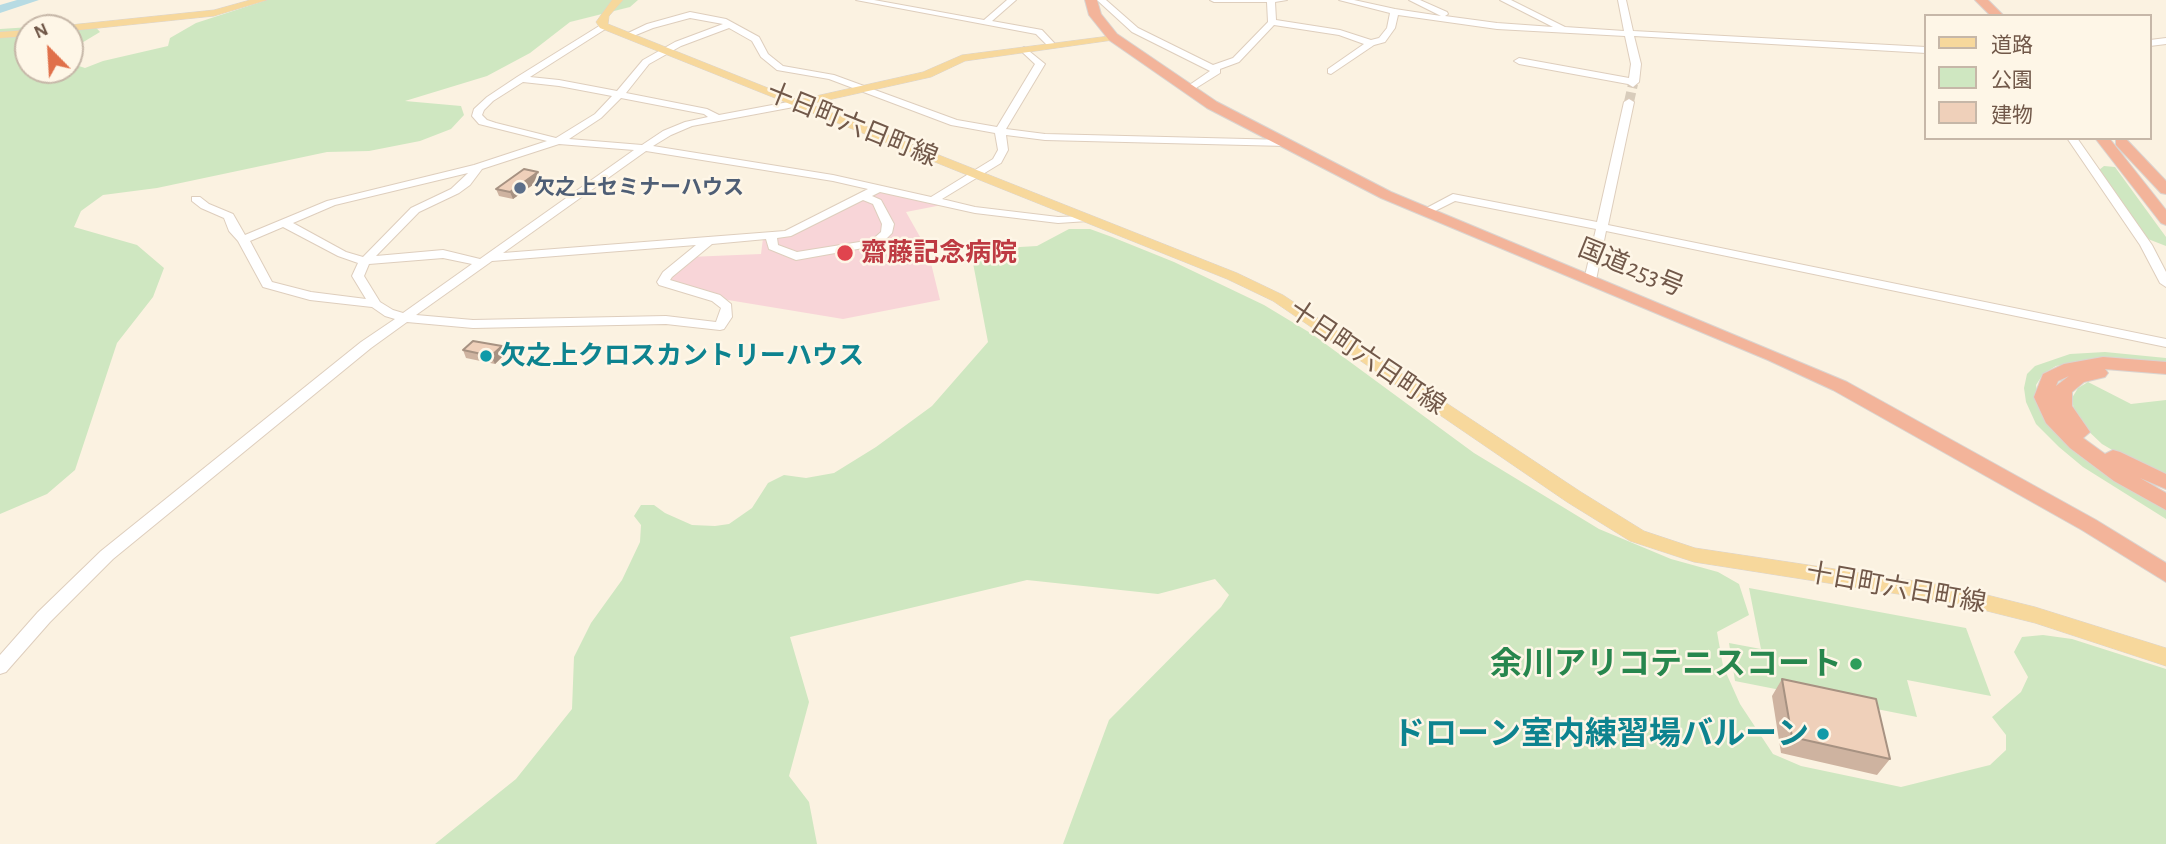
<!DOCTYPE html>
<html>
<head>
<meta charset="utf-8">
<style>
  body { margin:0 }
  #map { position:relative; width:2166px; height:844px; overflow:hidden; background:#fbf2e1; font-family:"Alegreya Sans","Noto Sans JP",sans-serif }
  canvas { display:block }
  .legend { position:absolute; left:1924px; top:14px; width:228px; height:126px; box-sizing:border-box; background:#fef6e7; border:2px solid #c6b7a8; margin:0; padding:9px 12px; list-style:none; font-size:21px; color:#715849 }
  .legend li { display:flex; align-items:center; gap:14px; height:35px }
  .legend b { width:35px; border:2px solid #c6b7a8 }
  .north { position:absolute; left:14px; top:14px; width:70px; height:70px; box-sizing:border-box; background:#fef6e7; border:2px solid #c6b7a8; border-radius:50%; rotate:336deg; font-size:19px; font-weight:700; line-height:28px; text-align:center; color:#715849 }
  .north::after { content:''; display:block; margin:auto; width:24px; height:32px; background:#e0704a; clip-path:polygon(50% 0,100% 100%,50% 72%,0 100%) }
</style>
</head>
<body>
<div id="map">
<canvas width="2166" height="844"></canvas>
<ul class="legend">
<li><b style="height:9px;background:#f7d89c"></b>道路</li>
<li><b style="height:19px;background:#cfe7c1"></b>公園</li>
<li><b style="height:19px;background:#efd0ba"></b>建物</li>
</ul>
<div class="north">N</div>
</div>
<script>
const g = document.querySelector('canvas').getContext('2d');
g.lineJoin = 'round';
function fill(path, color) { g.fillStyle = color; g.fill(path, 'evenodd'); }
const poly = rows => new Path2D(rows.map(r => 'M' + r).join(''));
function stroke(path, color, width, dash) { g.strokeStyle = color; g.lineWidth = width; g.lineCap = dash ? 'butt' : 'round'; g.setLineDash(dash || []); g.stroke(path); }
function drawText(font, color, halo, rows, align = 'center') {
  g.font = font + ' "Alegreya Sans","Noto Sans JP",sans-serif'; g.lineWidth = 5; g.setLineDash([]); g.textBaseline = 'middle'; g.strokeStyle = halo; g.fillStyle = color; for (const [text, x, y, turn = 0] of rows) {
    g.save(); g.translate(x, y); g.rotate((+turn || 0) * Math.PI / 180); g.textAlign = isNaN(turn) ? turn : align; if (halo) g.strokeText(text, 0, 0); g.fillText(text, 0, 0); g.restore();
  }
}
const medical = poly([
  [879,188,947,204,906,212,928,251,940,300,843,319,716,298,673,286,667,275,689,257,761,254,763,238,787,234]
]);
const green = poly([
  [267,0,638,0,630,7,570,22,530,53,487,76,405,101,461,106,464,115,451,129,420,141,369,151,327,152,157,188,103,195,81,211,74,227,137,245,164,268,153,297,117,343,75,470,47,494,0,514,0,29,92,23,100,32,70,50,70,28,28,28,28,70,70,70,70,63,85,68,103,61,168,46,170,38,196,23],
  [2104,166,2115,167,2166,237,2166,246,2148,239,2099,170],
  [1069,229,1090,229,1112,237,1174,262,1264,305,1312,334,1474,453,1599,529,1671,559,1718,572,1739,584,1749,615,1717,632,1723,666,1740,704,1773,754,1801,766,1901,787,1990,765,2006,750,2006,735,1992,717,2021,692,2028,677,2014,652,2022,637,2043,635,2072,639,2166,669,2166,844,1063,844,1109,720,1221,607,1229,595,1215,579,1158,594,1027,580,790,637,809,702,789,776,809,802,817,844,435,844,516,779,572,709,574,657,591,623,622,580,640,542,641,525,634,516,641,505,654,505,665,513,692,525,715,526,729,524,752,508,768,483,784,475,806,478,834,473,876,447,932,406,988,342,973,263,984,252,1003,248,1037,246],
  [2105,352,2166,358,2166,363,2097,358,2056,366,2043,374,2036,385,2040,409,2166,509,2166,519,2083,467,2059,447,2036,424,2026,402,2024,388,2027,374,2035,366,2070,354],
  [2088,382,2131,404,2166,400,2166,476,2131,461,2102,444,2083,426,2074,411,2072,398,2078,388],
  [1749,588,1966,628,1991,696,1907,680,1917,717,1735,681,1729,643,1761,649]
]);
const river = poly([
  [17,0,39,0,0,13,0,5,17,0]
]);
const minorTunnel = poly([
  [1629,102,1633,84]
]);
const minor = poly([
  [856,0,874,0,984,20,1007,0,1016,0,992,21,1042,30,1057,46,1050,48,1036,34,856,0],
  [1097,0,1106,0,1138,28,1213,65,1233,58,1268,22,1267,2,1214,2,1210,0,1287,0,1275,2,1276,20,1340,30,1371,40,1379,38,1387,28,1390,13,1339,0,1354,0,1395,9,1441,16,1409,0,1420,0,1447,12,1448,14,1445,16,1497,23,1553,27,1500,0,1511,0,1565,27,1624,31,1618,0,1626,0,1633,31,1926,47,1926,53,1634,36,1641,64,1639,82,1633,87,1628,84,1519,64,1514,61,1519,58,1629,78,1631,64,1625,36,1497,29,1398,15,1395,28,1385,42,1374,45,1331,74,1328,73,1328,69,1364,44,1339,35,1274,25,1239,62,1220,69,1220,73,1188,93,1185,92,1185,88,1210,71,1132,32,1097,0],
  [690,12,726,19,759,37,768,54,783,66,834,75,957,120,997,127,1035,64,1020,50,1024,47,1045,64,1006,129,1045,134,1286,140,1291,143,1286,146,1045,140,1006,135,1008,150,1001,163,942,199,975,207,1058,217,1084,216,1088,217,1088,221,1058,223,975,213,880,192,872,196,881,200,894,224,892,233,880,245,796,260,769,249,766,239,712,244,672,277,670,280,720,295,731,304,732,317,724,329,720,330,666,324,473,328,407,322,371,348,113,559,50,622,6,672,0,674,0,655,38,612,101,551,361,342,395,319,385,316,372,307,310,300,263,287,238,241,229,231,224,218,201,208,192,201,192,197,200,197,209,204,233,214,245,235,327,201,474,165,547,141,479,124,472,116,474,109,487,97,517,77,604,23,608,26,607,28,530,77,559,80,617,91,643,60,675,42,723,24,690,18,653,28,631,37,624,35,647,24,690,12],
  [729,28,752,41,761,57,777,70,829,79,951,125,995,133,998,150,993,159,931,197,833,175,653,146,671,135,692,126,799,106,804,103,799,100,719,115,707,109,626,93,649,64,681,46,729,28],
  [523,82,559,86,612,96,595,114,556,138,496,123,487,120,482,115,484,110,493,101,523,82],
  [621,98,704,114,708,117,685,122,663,131,642,145,569,139,601,118,621,98],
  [559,144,634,150,480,259,443,250,376,256,419,212,459,193,470,185,482,169,559,144],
  [646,151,833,181,868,189,785,231,503,253,646,151],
  [468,173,451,189,411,208,363,257,346,252,293,223,335,205,468,173],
  [863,200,873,204,882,224,881,232,872,240,797,252,778,245,777,238,791,236,863,200],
  [283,227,338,256,358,263,352,276,366,299,311,292,272,282,250,241,283,227],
  [696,245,663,272,657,282,659,285,712,301,721,308,716,322,666,316,473,320,416,315,492,261,696,245],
  [443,258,472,264,403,313,393,310,380,302,364,276,369,264,443,258],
  [2166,38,2166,44,2150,46,2150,40,2166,38],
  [1629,99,1634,102,1608,225,2166,339,2166,347,1606,231,1596,280,1590,284,1584,280,1596,229,1455,201,1429,214,1425,215,1419,212,1453,194,1597,222,1624,102,1629,99],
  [2067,138,2077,138,2152,245,2166,272,2166,287,2160,283,2140,245,2067,138]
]);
const major = poly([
  [250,0,267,0,214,16,70,31,70,28,65,28,70,25,214,10,250,0],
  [612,0,623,0,609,16,608,24,798,100,923,72,962,55,1117,35,1117,39,1113,40,965,61,931,77,810,104,1237,273,1283,295,1581,492,1644,531,1695,548,1955,587,2035,607,2166,648,2166,666,2035,623,1955,603,1694,562,1630,541,1567,502,1273,301,1227,279,600,28,596,22,612,0],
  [28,30,28,36,0,38,0,32,28,30]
]);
const highway = poly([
  [1085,0,1097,0,1101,14,1117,34,1217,102,1391,192,1847,382,2096,520,2166,563,2166,582,2082,530,1833,390,1768,360,1381,198,1207,108,1109,40,1089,15,1085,0],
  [1975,0,1988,0,2004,16,1991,16,1975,0],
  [2095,138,2109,138,2166,210,2166,225,2161,223,2095,138],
  [2116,139,2126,139,2166,181,2166,194,2161,193,2116,145,2116,139],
  [2103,357,2166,362,2166,374,2105,369,2108,373,2105,377,2084,382,2072,392,2072,406,2090,432,2083,438,2105,454,2113,450,2120,452,2166,474,2166,489,2140,478,2166,493,2166,510,2114,481,2070,448,2046,423,2034,397,2043,374,2064,364,2103,357],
  [2069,376,2056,386,2058,381,2069,376]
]);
const wall = poly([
  [538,172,541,179,513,199,499,196,496,189],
  [463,350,505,354,495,364,466,358],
  [1782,679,1890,759,1877,775,1781,753,1772,696]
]);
const shadedWall = poly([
  [538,172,541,179,513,199,510,192],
  [502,346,505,354,495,364,491,356]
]);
const building = poly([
  [524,169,538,172,510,192,496,189,524,169],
  [473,341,502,346,491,356,463,350,473,341],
  [1782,679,1876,699,1890,759,1792,737,1782,679]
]);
const markers = [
  [520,188,7,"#5c6f8a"],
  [845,253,9,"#e0444e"],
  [486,356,7,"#0f9aa8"],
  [1856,664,7,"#2e9e5b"],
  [1823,734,7,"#0f9aa8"]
];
const farServicenames = [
  ["欠之上セミナーハウス",534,188]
];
const streetNames = [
  ["十日町六日町線",852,125,22],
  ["国道253号",1631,268,22],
  ["十日町六日町線",1367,358,34],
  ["十日町六日町線",1896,588,10]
];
const healthNames = [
  ["齋藤記念病院",861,253]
];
const cultureNames = [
  ["欠之上クロスカントリーハウス",500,356]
];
const nearLeisurenames = [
  ["余川アリコテニスコート",1842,664]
];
const nearCulturenames = [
  ["ドローン室内練習場バルーン",1809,734]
];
fill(medical, '#f8d5d8');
fill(green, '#cfe7c1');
fill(river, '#b7dbe3');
stroke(minorTunnel, '#d8ccbb', 10, [10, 4.5]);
stroke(minor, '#decebd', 2);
stroke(major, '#dad4d0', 1);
stroke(highway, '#dad4d0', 2);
fill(minor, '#fff');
fill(major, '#f7d89c');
fill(highway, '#f3b49a');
fill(wall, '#ceb3a0');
fill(shadedWall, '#a79282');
fill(building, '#efd0ba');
stroke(building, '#a79282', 2);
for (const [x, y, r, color] of markers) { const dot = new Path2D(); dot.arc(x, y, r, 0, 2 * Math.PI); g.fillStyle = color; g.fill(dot); stroke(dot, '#fef6e7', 2.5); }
drawText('bold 21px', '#4e5e75', '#fef6e7', farServicenames, 'left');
drawText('26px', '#715849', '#fef6e7', streetNames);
drawText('bold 26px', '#be3a42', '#fef6e7', healthNames, 'left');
drawText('bold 26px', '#0d838f', '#fef6e7', cultureNames, 'left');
drawText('bold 32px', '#27864d', '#fef6e7', nearLeisurenames, 'right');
drawText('bold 32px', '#0d838f', '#fef6e7', nearCulturenames, 'right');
</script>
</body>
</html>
